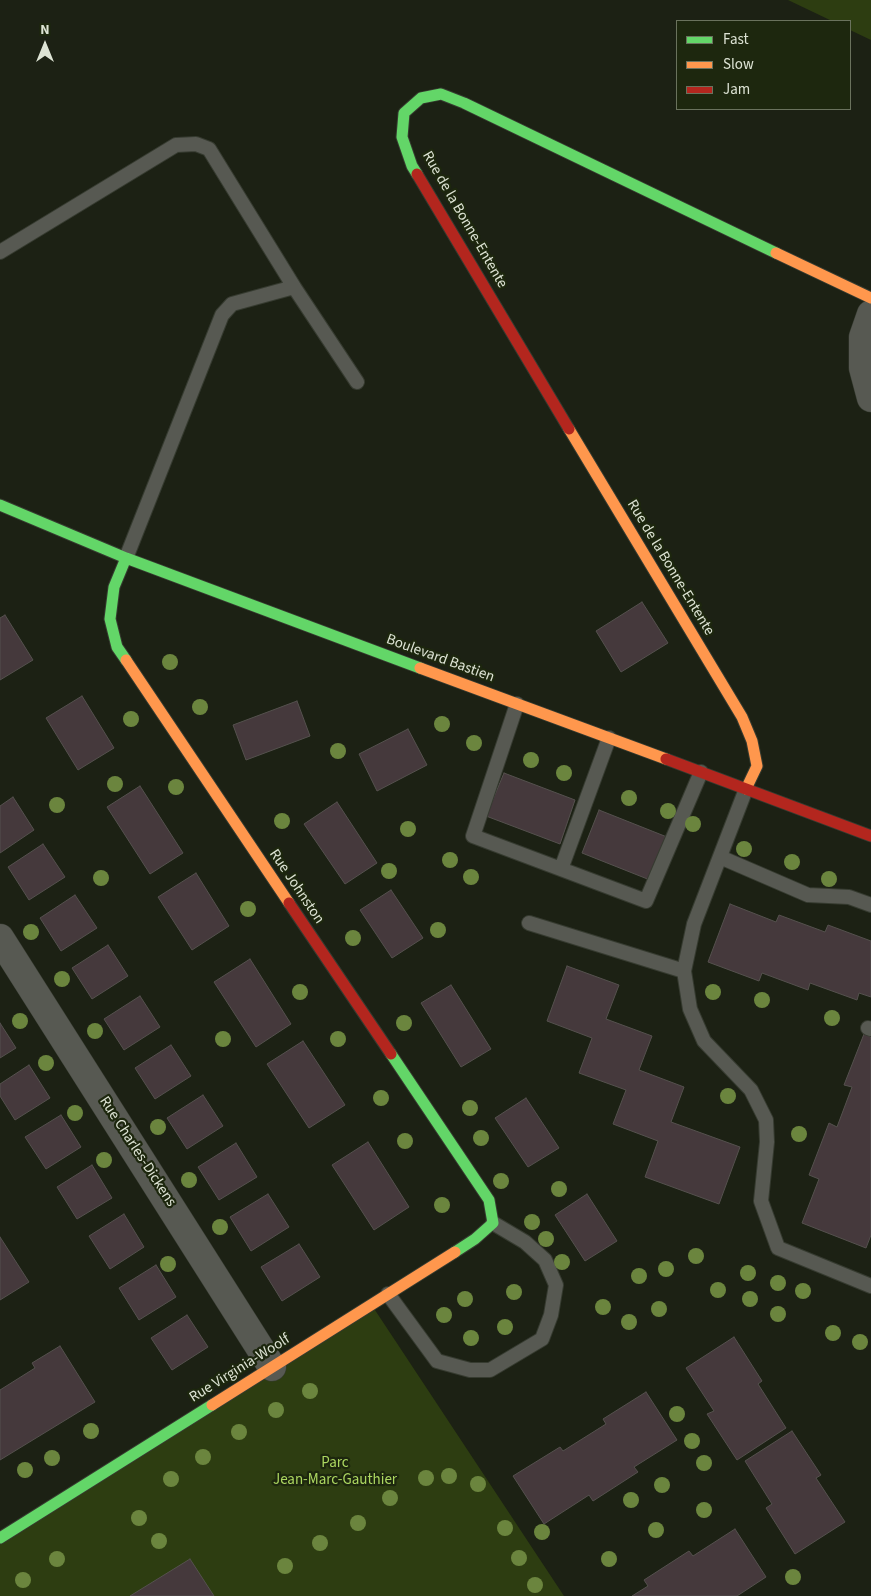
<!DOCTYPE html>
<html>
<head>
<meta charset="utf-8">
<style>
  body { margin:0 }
  #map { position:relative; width:871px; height:1596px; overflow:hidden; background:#1c2114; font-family:"Source Sans 3",sans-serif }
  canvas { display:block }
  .legend { position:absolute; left:676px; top:20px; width:175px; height:90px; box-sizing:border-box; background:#1d270e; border:1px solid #6a725d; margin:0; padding:6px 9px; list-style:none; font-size:15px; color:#dde3d4 }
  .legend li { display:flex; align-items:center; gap:10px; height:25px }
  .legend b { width:25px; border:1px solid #6a725d }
  .north { position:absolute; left:20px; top:20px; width:50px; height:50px; -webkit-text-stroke:4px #1d270e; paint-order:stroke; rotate:0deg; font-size:14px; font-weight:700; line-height:20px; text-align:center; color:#dde3d4 }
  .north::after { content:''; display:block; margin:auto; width:18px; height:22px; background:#dde3d4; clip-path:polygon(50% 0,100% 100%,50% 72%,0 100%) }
</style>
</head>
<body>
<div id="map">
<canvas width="871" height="1596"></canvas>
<ul class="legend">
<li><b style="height:6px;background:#63d668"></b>Fast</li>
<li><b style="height:6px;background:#ff974d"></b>Slow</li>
<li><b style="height:6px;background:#b3261e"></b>Jam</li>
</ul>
<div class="north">N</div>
</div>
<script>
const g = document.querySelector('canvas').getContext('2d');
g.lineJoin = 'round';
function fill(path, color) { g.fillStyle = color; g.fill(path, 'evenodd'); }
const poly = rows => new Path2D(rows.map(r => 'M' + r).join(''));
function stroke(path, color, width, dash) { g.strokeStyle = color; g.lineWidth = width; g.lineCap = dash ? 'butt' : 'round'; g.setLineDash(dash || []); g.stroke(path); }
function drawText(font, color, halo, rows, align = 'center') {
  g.font = font + ' "Source Sans 3",sans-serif'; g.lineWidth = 4.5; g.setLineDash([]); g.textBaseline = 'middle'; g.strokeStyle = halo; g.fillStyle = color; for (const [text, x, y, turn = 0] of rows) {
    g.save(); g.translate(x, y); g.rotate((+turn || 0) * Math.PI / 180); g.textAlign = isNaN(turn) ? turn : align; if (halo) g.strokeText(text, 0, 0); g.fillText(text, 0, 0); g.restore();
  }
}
const green = poly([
  [788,0,871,0,871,40,850,30,850,21,832,21],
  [371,1304,564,1596,0,1596,0,1538]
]);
const building = poly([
  [642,602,668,643,621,672,596,631,642,602],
  [5,615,33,660,0,680,0,618,5,615],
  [82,696,114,748,78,770,46,718,82,696],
  [297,701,310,736,246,760,233,725,297,701],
  [408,729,427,765,377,791,359,754,408,729],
  [504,773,575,800,560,844,486,816,504,773],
  [140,786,183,853,150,874,107,807,140,786],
  [13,797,34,830,0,853,0,806,13,797],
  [337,802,377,863,345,884,304,824,337,802],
  [599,810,667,837,650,880,582,853,599,810],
  [43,844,65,877,29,900,8,867,43,844],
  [196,873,229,926,192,950,158,897,196,873],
  [391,890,423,938,392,958,360,910,391,890],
  [75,895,97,928,61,951,40,918,75,895],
  [730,904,776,922,779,915,825,932,828,925,871,941,871,997,859,993,857,1000,810,983,808,990,762,973,759,981,708,962,730,904],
  [108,945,128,976,92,999,72,968,108,945],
  [250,959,291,1024,256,1047,214,982,250,959],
  [567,966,619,985,606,1019,652,1036,639,1070,684,1087,671,1122,740,1147,719,1204,645,1177,658,1141,613,1124,626,1090,579,1073,592,1038,547,1021,567,966],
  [451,985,491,1049,461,1067,421,1003,451,985],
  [140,996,160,1027,124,1050,104,1019,140,996],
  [0,1023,16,1048,0,1058,0,1023],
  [864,1034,871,1037,871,1235,866,1248,802,1223,819,1179,809,1175,829,1123,837,1127,852,1087,844,1085,864,1034],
  [303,1041,345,1105,309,1128,267,1064,303,1041],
  [171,1045,191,1076,155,1099,135,1068,171,1045],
  [29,1065,50,1098,15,1120,0,1096,0,1084,29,1065],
  [203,1095,223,1126,187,1149,167,1118,203,1095],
  [526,1098,559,1148,528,1167,495,1118,526,1098],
  [61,1115,81,1147,46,1169,25,1137,61,1115],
  [368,1142,409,1207,374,1230,332,1165,368,1142],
  [236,1143,257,1177,219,1200,198,1167,236,1143],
  [92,1165,112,1198,77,1219,57,1187,92,1165],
  [268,1194,289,1227,251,1251,230,1217,268,1194],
  [587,1194,617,1241,585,1261,555,1215,587,1194],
  [124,1214,144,1247,110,1269,89,1236,124,1214],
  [0,1237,29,1282,0,1300,0,1237],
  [299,1244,320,1277,282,1301,261,1267,299,1244],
  [156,1265,176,1297,139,1320,119,1288,156,1265],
  [187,1315,208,1347,172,1370,151,1338,187,1315],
  [734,1337,762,1381,758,1384,786,1428,737,1460,707,1414,714,1411,686,1368,734,1337],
  [60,1346,95,1402,0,1460,0,1390,35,1368,32,1363,60,1346],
  [646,1392,677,1440,634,1467,638,1472,593,1501,589,1495,544,1524,513,1476,560,1447,563,1451,606,1424,603,1419,646,1392],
  [792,1431,821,1475,816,1478,845,1522,795,1554,766,1508,772,1504,745,1461,792,1431],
  [735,1529,766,1577,737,1596,632,1596,648,1586,644,1580,689,1551,693,1556,735,1529],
  [190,1559,214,1596,130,1596,190,1559]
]);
const lane = poly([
  [0,252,176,145,196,144,209,149,294,287],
  [126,558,222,315,232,304,294,287,357,382],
  [517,704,473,836,646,901,701,772],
  [746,789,694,924,684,971,690,1009,704,1041,751,1090,766,1120,767,1142,761,1201,778,1248,871,1286],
  [720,857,808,895,849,897,871,905],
  [561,869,609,738],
  [529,923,684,971],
  [868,1028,871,1029],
  [388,1294,437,1361,470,1370,490,1370,542,1339,551,1315,556,1285,545,1260,525,1242,493,1223]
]);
const street = poly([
  [871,314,863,337,863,368,871,398],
  [0,938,272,1367]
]);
const fast = poly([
  [417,174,412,166,402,137,404,113,421,98,441,94,464,103,776,253],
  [0,505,126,558,420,668],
  [126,660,117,647,110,619,114,587,126,558],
  [391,1054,489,1200,493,1223,475,1239,455,1252],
  [0,1538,212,1405]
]);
const slow = poly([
  [776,253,871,298],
  [569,429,742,717,752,741,757,766,746,789],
  [126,660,289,903],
  [420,668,666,759],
  [212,1405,455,1252]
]);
const jam = poly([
  [417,174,569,429],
  [666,759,871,836],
  [289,903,391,1054]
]);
const trees = [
  [170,662],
  [200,707],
  [131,719],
  [442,724],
  [474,743],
  [338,751],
  [531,760],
  [564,773],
  [115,784],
  [176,787],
  [629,798],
  [57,805],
  [668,811],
  [282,821],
  [693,824],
  [408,829],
  [744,849],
  [450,860],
  [792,862],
  [389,871],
  [471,877],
  [101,878],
  [829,879],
  [248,909],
  [438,930],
  [31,932],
  [353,938],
  [62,979],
  [300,992],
  [713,992],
  [762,1000],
  [832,1018],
  [20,1021],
  [404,1023],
  [95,1031],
  [223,1039],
  [338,1039],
  [46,1063],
  [728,1096],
  [381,1098],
  [470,1108],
  [75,1113],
  [158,1127],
  [799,1134],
  [481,1138],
  [405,1141],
  [104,1160],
  [189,1180],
  [501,1181],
  [559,1189],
  [442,1205],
  [532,1222],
  [220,1227],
  [546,1239],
  [696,1256],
  [562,1262],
  [168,1264],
  [666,1269],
  [748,1273],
  [639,1276],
  [778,1283],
  [718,1290],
  [803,1291],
  [514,1292],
  [465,1299],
  [750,1299],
  [603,1307],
  [659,1309],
  [778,1314],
  [444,1315],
  [629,1322],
  [505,1327],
  [833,1333],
  [471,1338],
  [860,1342],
  [310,1391],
  [276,1410],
  [677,1414],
  [91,1431],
  [239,1432],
  [692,1441],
  [203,1457],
  [52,1458],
  [704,1463],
  [25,1470],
  [449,1476],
  [426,1478],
  [171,1479],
  [478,1484],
  [662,1485],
  [390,1498],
  [631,1500],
  [704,1510],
  [139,1518],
  [358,1523],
  [505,1528],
  [656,1530],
  [542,1532],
  [159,1541],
  [320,1543],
  [519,1558],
  [57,1559],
  [609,1559],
  [285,1566],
  [793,1577],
  [23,1580],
  [535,1585]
];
const streetNames = [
  ["Rue de la Bonne-Entente",464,220,60],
  ["Rue de la Bonne-Entente",670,568,59],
  ["Boulevard Bastien",440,659,20],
  ["Rue Johnston",296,887,56],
  ["Rue Charles-Dickens",137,1152,57],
  ["Rue Virginia-Woolf",240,1369,-32]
];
const parkNames = [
  ["Parc",335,1464],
  ["Jean-Marc-Gauthier",335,1481]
];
fill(green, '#2d3d11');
fill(building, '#45393c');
stroke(building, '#55514e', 1);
stroke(lane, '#363b30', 16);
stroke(street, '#363b30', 29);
stroke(fast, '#363b30', 13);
stroke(slow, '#363b30', 13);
stroke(jam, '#363b30', 13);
stroke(lane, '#575952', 14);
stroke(street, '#575952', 28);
stroke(fast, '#63d668', 11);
stroke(slow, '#ff974d', 11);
stroke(jam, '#b3261e', 11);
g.fillStyle = '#6b853e';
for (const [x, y] of trees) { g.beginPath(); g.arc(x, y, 8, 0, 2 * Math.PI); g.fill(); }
drawText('15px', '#dde3d4', '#1d270e', streetNames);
drawText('15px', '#acd761', '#1d270e', parkNames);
</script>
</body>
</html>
